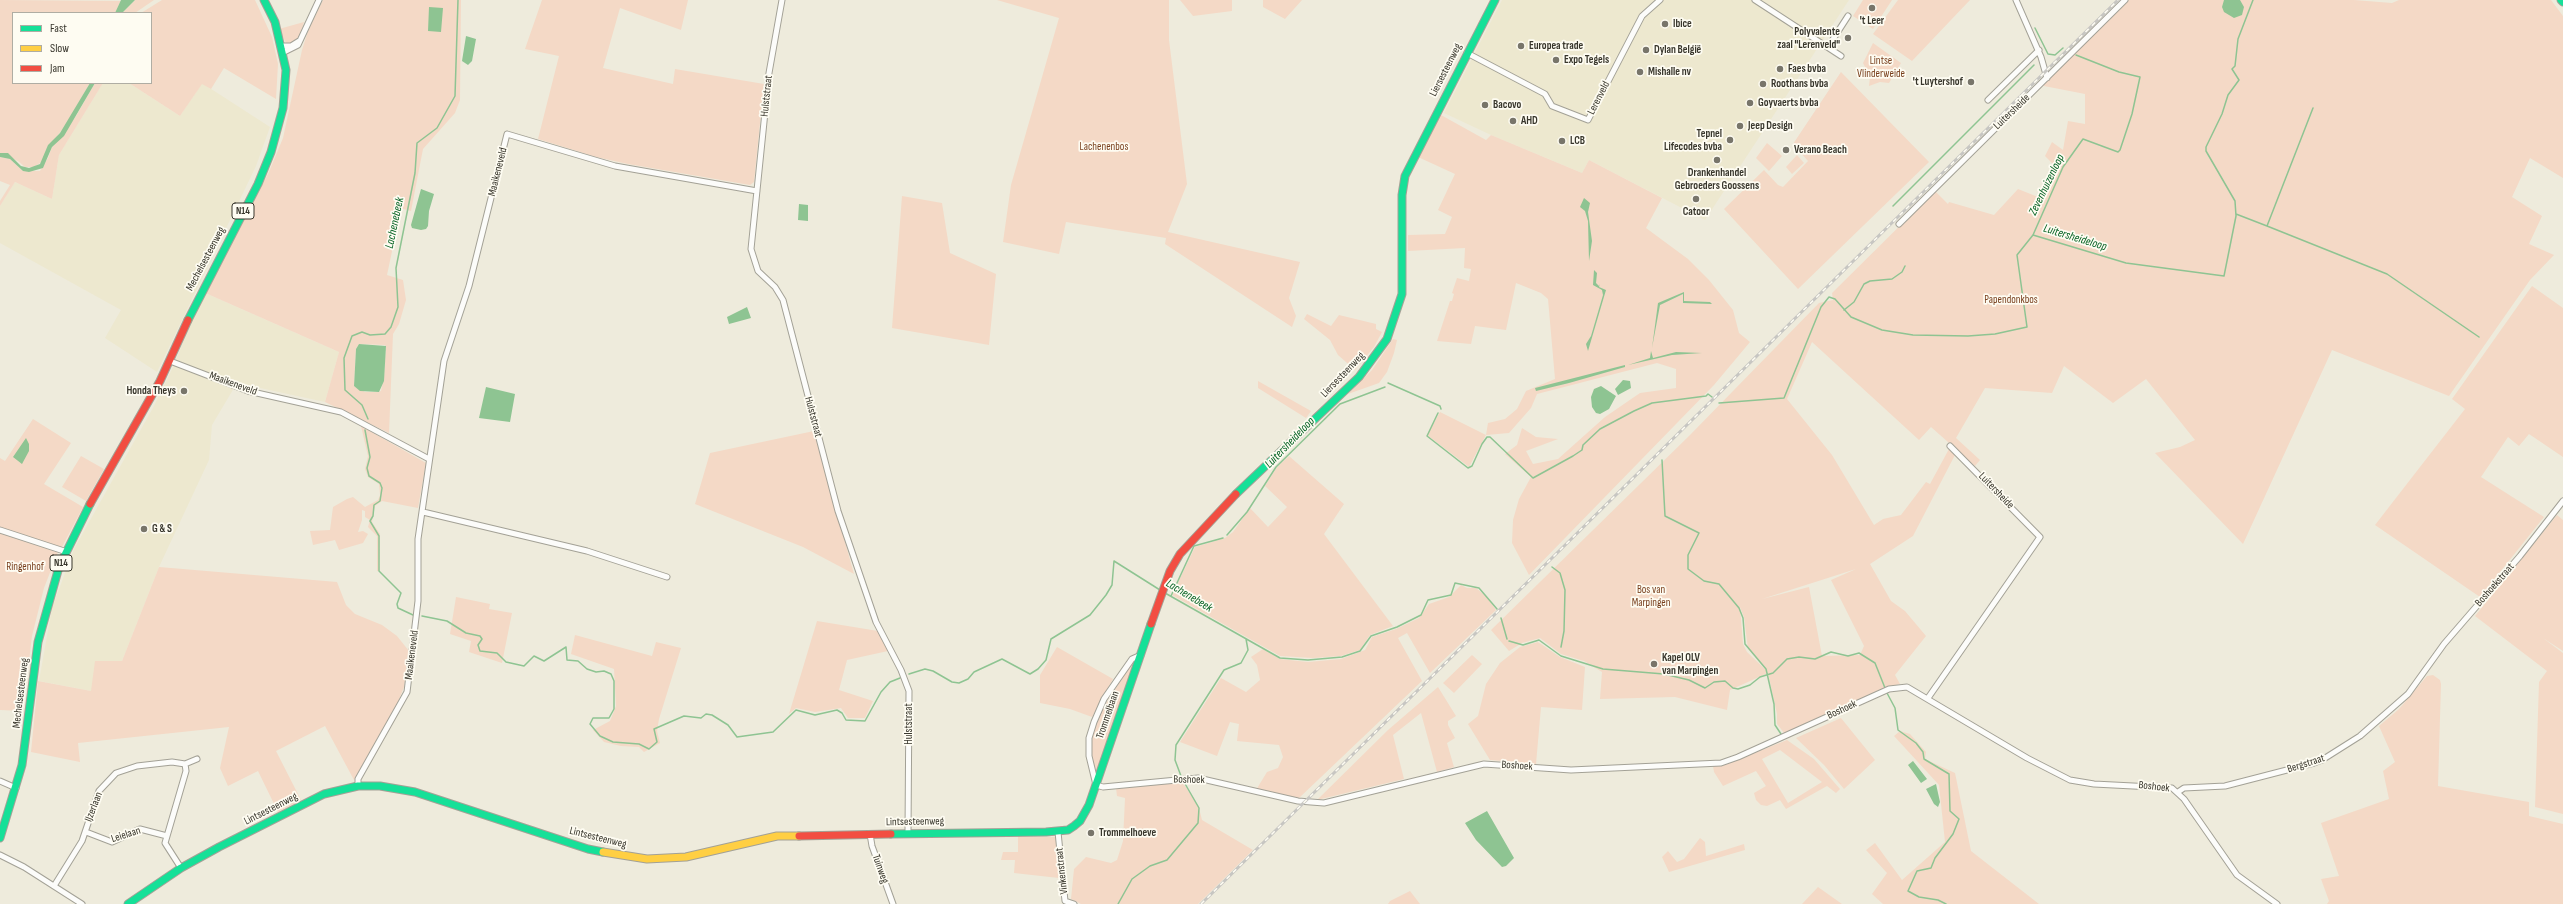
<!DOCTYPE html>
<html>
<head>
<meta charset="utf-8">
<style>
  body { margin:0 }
  #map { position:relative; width:2563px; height:904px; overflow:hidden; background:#eeebdc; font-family:"Sofia Sans Condensed",sans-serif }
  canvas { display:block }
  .legend { position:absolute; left:12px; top:12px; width:140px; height:72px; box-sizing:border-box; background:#fefcf2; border:1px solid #afada3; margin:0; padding:5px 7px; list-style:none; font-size:12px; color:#38362c }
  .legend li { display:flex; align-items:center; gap:8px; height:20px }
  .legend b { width:20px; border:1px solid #afada3 }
</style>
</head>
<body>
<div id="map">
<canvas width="2563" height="904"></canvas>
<ul class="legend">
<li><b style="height:5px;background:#16e098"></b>Fast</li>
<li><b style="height:5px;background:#ffcf43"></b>Slow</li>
<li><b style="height:5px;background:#f24e42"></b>Jam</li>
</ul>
</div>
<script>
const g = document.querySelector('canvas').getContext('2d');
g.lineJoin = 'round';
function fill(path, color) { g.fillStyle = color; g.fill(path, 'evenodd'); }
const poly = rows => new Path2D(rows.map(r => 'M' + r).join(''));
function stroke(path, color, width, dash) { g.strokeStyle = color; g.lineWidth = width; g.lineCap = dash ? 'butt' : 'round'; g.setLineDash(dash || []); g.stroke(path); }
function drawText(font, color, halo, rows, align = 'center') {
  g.font = font + ' "Sofia Sans Condensed",sans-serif'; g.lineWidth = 3.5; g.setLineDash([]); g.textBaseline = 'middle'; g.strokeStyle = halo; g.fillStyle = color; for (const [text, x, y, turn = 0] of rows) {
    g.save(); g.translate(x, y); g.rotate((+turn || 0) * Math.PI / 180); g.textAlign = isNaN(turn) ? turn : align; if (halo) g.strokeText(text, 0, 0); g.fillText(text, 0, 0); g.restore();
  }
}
const built = poly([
  [1502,0,1849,0,1705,220,1589,160,1582,173,1491,135,1444,113],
  [103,83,129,83,180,116,202,83,270,127,256,166,157,372,105,338,121,310,0,243,0,206,15,182,52,199,59,155],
  [203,292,339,352,325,402,237,383,212,425,209,460,159,567,122,661,91,691,39,681,52,608,74,549,154,406,173,367]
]);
const green = poly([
  [0,0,121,1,115,13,13,13,13,83,90,83,66,125,46,150,43,161,34,167,25,167,18,161,0,153],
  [135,0,154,0,135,13,122,13],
  [162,0,255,0,272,37,278,64,276,99,224,68,211,89,202,84,180,116,129,83,151,83,151,13,141,13],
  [323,0,461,0,460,100,455,113,423,149,411,211,396,207,394,242,387,275,403,280,406,300,399,324,393,334,389,433,325,402,339,352,203,292,268,174,283,138,302,50,308,31],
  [359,344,385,345,386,347,384,375,381,391,378,392,365,392,354,386,356,349],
  [542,0,688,0,681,30,620,8,603,68,673,84,675,69,764,84,754,182,750,185,628,164,596,157,538,139,559,56,525,49],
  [997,0,1169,0,1169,40,1187,184,1168,232,1300,262,1289,298,1296,316,1292,327,1165,244,1166,238,1066,222,1059,254,1003,242,1011,185,1059,18],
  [1180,0,1232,0,1232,11,1193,16],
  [1263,0,1302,0,1285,19,1263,7],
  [1863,0,1892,0,1873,29,1853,16],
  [1898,0,1970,0,1912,61,1873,34],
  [2129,0,2354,0,2392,3,2399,0,2551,0,2563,16,2563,178,2530,158,2512,197,2542,216,2529,244,2554,255,2530,280,2449,396,2332,350,2243,544,2155,453,2180,447,2195,440,2146,379,2113,403,2064,366,2052,393,1985,388,1956,438,1980,460,1975,466,1931,427,1919,440,1812,342,1787,399,1832,455,1874,525,1883,519,1901,515,1926,482,1930,484,1949,449,1956,453,1913,536,1870,564,1891,601,1905,611,1926,636,1895,675,1900,684,1886,687,1785,734,1777,724,1777,714,1768,673,1730,690,1727,710,1675,697,1600,699,1602,672,1584,661,1561,654,1540,638,1522,643,1509,651,1491,630,1690,435,1819,303,1833,300,1832,293,1935,191,1948,204,1949,202,1994,215,2018,189,2043,199,2057,168,2045,156,2052,142,2063,150,2068,121,2085,124,2085,94,2044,86,2044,82],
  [1856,569,1831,580,1864,646,1860,655,1822,656,1809,587,1762,599],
  [1740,607,1744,617,1748,649,1768,672,1747,652,1743,644],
  [304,22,298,40,290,44,286,43,279,29],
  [1873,43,1901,63,1889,83,1880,82,1869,86,1870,77,1863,63],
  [1841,72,1929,162,1798,289,1724,209,1764,170,1778,185,1783,187,1808,161,1793,144],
  [95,83,103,83,59,155,52,199,15,182,0,206,0,201,10,185,0,181,0,157,10,159,23,171,40,171,48,158,52,147,76,116],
  [1441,115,1486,140,1491,135,1582,173,1589,160,1662,198,1646,228,1688,259,1709,280,1733,310,1739,333,1750,342,1714,385,1529,575,1512,543,1513,520,1519,499,1531,477,1505,454,1517,445,1522,428,1536,437,1558,439,1526,451,1533,464,1558,459,1605,417,1640,393,1676,388,1676,369,1657,363,1537,394,1531,408,1509,433,1486,435,1469,467,1427,435,1440,412,1486,435,1488,423,1505,419,1517,409,1526,391,1555,379,1548,299,1541,293,1516,283,1506,330,1475,326,1471,344,1437,341,1450,301,1452,301,1454,294,1452,293,1457,278,1469,281,1471,269,1464,268,1465,248,1408,251,1408,235,1445,234,1452,217,1438,210,1455,174,1418,157],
  [1767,143,1782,156,1769,171,1756,158],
  [1797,155,1804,163,1792,174,1786,167],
  [902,196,942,203,950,253,996,274,989,345,892,328],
  [2532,286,2563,308,2563,457,2529,434,2519,446,2508,437,2481,477,2544,517,2480,597,2375,525,2465,409,2452,399],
  [1307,314,1331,326,1339,315,1376,324,1376,329,1382,332,1374,347,1355,370,1338,355,1330,340,1304,319],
  [1393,339,1397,340,1394,353,1387,372,1379,383,1348,394,1372,370],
  [1258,381,1311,411,1306,418,1258,388],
  [33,419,71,443,44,484,83,507,61,549,0,528,0,458,5,461],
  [361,426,426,463,418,508,382,501,375,506,372,522,380,534,379,571,377,571,377,536,368,527,370,520,365,517,365,511,362,510,362,520,358,532,363,531,368,534,363,543,339,550,335,540,313,545,310,531,330,530,333,507,347,499,353,497,365,507,378,500,380,495,379,484,368,477,365,469,368,456],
  [814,431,854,574,803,547,695,504,710,453],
  [81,456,104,469,86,501,62,487],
  [1289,456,1344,504,1324,534,1393,626,1370,635,1360,650,1341,656,1313,658,1280,656,1172,595,1195,547,1225,538,1233,532,1250,508,1268,527,1287,507,1265,486,1277,467],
  [2557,515,2563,520,2563,651,2543,638,2563,653,2563,814,2535,807,2539,682,2547,671,2475,616],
  [0,532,58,552,44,588,32,636,23,711,0,710],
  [159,567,337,582,346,605,355,614,382,625,397,636,409,651,404,687,398,702,354,780,325,726,276,751,301,800,278,812,258,771,228,786,220,768,229,727,78,743,80,762,31,752,38,681,91,691,95,661,122,661],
  [1461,585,1467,588,1476,588,1487,597,1496,610,1430,673,1407,633,1398,638,1422,681,1299,798,1256,790,1267,772,1278,768,1283,757,1279,745,1237,741,1239,724,1230,722,1217,756,1180,742,1221,678,1246,692,1260,680,1257,665,1251,657,1263,649,1280,659,1308,662,1341,659,1365,650,1372,637,1396,629,1419,618,1429,604,1449,597],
  [456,597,490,604,489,609,512,613,502,663,469,652,471,641,450,634],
  [817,621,878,631,888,651,847,660,839,690,873,701,865,718,848,718,841,708,815,712,796,708,789,714],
  [575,635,652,656,656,642,681,648,659,719,657,731,660,743,644,752,639,747,621,746,604,742,593,730,610,721,616,706,614,669,571,654],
  [1538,642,1560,657,1585,667,1582,710,1541,707,1536,764,1490,760,1468,724,1478,716,1486,684,1500,663,1520,647],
  [1057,647,1113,679,1092,717,1070,709,1040,703,1040,675],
  [1472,655,1482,664,1454,693,1443,683],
  [1135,661,1096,773,1090,754,1093,733,1101,712,1132,662],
  [2433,675,2440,680,2441,684,2438,786,2529,802,2529,816,2563,824,2563,904,2327,904,2329,901,2321,879,2339,876,2321,823,2389,799,2383,771,2395,762,2379,726,2399,709,2427,676],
  [1438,687,1456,716,1448,721,1448,725,1455,738,1447,743,1454,767,1437,772,1421,713,1393,735,1404,779,1317,800,1388,730],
  [1841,718,1875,760,1844,789,1824,765,1796,738],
  [1900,731,1910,734,1926,752,1925,759,1955,773,1971,851,2039,904,1883,904,1872,894,1887,873,1866,850,1875,843,1902,880,1945,842,1939,785,1894,736],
  [1787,740,1814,759,1840,789,1836,793,1827,786,1786,809,1780,800,1767,806,1761,805,1756,800,1754,793,1766,786,1756,771,1723,786,1714,772,1713,766,1727,764],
  [1780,750,1822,782,1788,803,1762,759],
  [1182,781,1199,808,1202,820,1253,850,1198,904,1081,904,1071,899,1074,869,1086,857,1111,863,1117,860,1123,841,1125,798,1117,796,1116,788],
  [1018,836,1056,837,1059,878,1014,873,1015,860,1001,860,1003,852,1018,852],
  [1700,838,1705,842,1706,856,1744,844,1745,850,1669,872,1662,857,1668,851,1677,862,1684,859],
  [1818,887,1842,904,1802,904],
  [1410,891,1420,904,1388,904,1390,901]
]);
const water = poly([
  [121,0,135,0,122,13,115,13],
  [2224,0,2240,0,2244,7,2242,15,2234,18,2224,12,2222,7],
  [429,7,443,8,441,32,428,31],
  [466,36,476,39,472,61,468,65,462,61],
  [90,83,95,83,64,136,52,147,43,168,29,172,23,171,10,159,0,157,0,153,8,153,21,166,29,168,40,164,48,145,60,133],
  [421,189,434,194,429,211,428,226,426,229,421,230,412,228,411,225],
  [1584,198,1590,203,1588,212,1592,241,1589,261,1588,221,1585,211,1580,207],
  [799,204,808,205,808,221,798,220],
  [1594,270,1597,273,1596,283,1599,286,1600,284,1599,287,1606,290,1588,351,1586,344,1591,336,1603,295,1602,290,1593,285],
  [1684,292,1684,301,1710,302,1712,304,1683,303,1683,294,1660,305,1652,348,1658,303],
  [747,307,751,318,729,324,727,317],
  [359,344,386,346,384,381,379,392,360,391,354,386,356,349],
  [1651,351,1653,358,1676,352,1702,353,1672,355,1628,365,1650,358],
  [1625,365,1625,367,1569,383,1536,391,1535,388],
  [1623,380,1630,381,1631,388,1618,395,1615,389],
  [1601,386,1616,396,1609,409,1600,414,1596,413,1592,407,1591,397,1594,389],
  [486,387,515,394,510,422,479,418],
  [26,438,29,444,29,451,22,464,13,457],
  [1913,761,1927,779,1921,783,1908,765],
  [1936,784,1940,802,1938,807,1934,804,1926,789],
  [1487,811,1514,858,1506,866,1502,867,1476,840,1465,823]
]);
const stream = poly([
  [2035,28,2048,54,2055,55,2063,48],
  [1893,206,2034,65],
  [2236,214,2267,226,2313,108],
  [2267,226,2387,274,2479,337],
  [2033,235,2126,263,2224,276,2236,216,2235,201,2206,151,2206,147,2222,114,2228,95,2239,80,2232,69,2235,66,2238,39,2253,0],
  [1844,310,1854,302,1864,284,1870,281,1892,279,1902,272,1905,266],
  [1388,383,1440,406,1441,409],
  [1719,403,1784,398,1821,307,1829,297,1835,299,1851,317,1882,330,1913,335,1968,336,1995,334,2027,327,2017,255,2033,235,2063,167,2083,139,2118,152,2120,150,2132,114,2140,77,2119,72,2076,55],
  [1438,413,1427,436,1468,468,1472,466,1482,444,1487,437,1490,437,1533,478,1573,456,1582,450,1583,445,1600,429,1634,411,1652,403,1706,396,1708,394,1712,397],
  [368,419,362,405,345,390,344,358,352,336,362,332,370,335,385,334,391,327,398,307,396,268,415,173,417,143,437,128,455,96,458,0],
  [365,430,370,457,367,468,369,476,380,483,382,488,380,501,374,505,373,516,370,521,379,536,379,571,401,593,397,604,398,608,413,615],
  [1662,460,1665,516,1699,533,1688,555,1688,569,1704,581,1719,584,1739,608,1743,618,1745,644,1766,669,1774,704,1775,725,1781,734],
  [1227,535,1247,512,1276,467,1340,404,1385,387],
  [1552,567,1560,573,1565,590,1564,631,1561,647],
  [1165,593,1280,658,1308,660,1342,657,1360,651,1371,636,1397,627,1421,615,1428,600,1451,595,1455,583,1479,588,1497,609],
  [1171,596,1194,546,1223,538],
  [422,616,447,621,466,633,480,636,482,639,478,645,480,651,497,653,506,662,524,666,534,656,544,661,566,647,567,660,578,661,587,669,596,672,604,671,611,674,614,681,614,709,609,718,593,718,590,724,600,736,613,742,639,744,649,749,657,742,654,729,684,716,701,718,706,714,712,715,728,725,737,737,773,732,796,710,815,715,837,710,842,713,846,720,865,721,881,692,890,682,900,678],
  [1501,618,1507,639],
  [1509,641,1523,645,1539,640,1561,656,1603,669,1664,674,1689,680,1705,688,1714,682,1725,681,1733,688,1738,689,1750,685,1760,677,1773,673,1787,659,1799,657,1815,659,1831,652,1848,656,1859,653,1875,663,1885,688],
  [909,674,925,669,933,671,952,682,959,683,968,679,974,672,1002,659,1030,674,1038,669,1046,660,1051,639,1090,615,1106,595,1112,585,1114,561,1160,590],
  [1887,693,1895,708,1898,730,1916,743,1923,752,1924,759,1949,774,1950,811,1959,819,1953,834,1935,858,1931,868,1917,871,1908,891,1919,897,1938,900,1946,904],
  [1181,776,1175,760,1176,745,1224,670,1241,663,1248,650,1246,639],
  [1118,904,1132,879,1150,866,1167,860,1198,823,1199,808,1184,782]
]);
const street = poly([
  [782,0,769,73,751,249,758,271,775,287,783,300,838,511,876,622,901,670,909,691,908,833],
  [1755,0,1841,56],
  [2016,0,2041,57,2047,78],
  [280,46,291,46,299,41],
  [1828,47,1848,16],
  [282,53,298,45,319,0],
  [1467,53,1545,94,1552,106,1588,120,1642,16,1660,0],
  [1988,100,2039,50],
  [1899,224,2125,0],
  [170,361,248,391,341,412,429,459],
  [423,512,587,551,667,577],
  [0,530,67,552],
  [1141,655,1132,659,1104,699,1094,722,1089,738,1089,756,1096,785,1103,787,1198,778,1298,801,1324,803,1484,764,1571,770,1721,763,1738,757,1889,689,1907,687,2027,758,2070,780,2094,784,2172,788,2184,799,2237,875,2277,904],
  [1928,698,2040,537,1950,446],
  [185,764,197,759],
  [0,781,16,788],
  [358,786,358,779,407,692,418,601,418,539,444,361,469,286,507,134,615,166,757,191],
  [2178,792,2184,788,2225,786,2314,763,2322,760,2360,736,2408,694,2444,644,2520,556,2563,501],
  [86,832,112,842,140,829,167,836],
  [1058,832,1065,901,1074,904],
  [870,834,872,846,893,904],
  [0,855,24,867,82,904],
  [54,886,82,841,99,791,116,773,137,766,172,762,185,764,186,771,165,843,181,868]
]);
const fast = poly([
  [2561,0,2563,2],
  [188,320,258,184,271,152,283,108,286,70,275,22,264,0],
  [1236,494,1359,377,1387,339,1402,294,1402,195,1405,176,1495,0],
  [891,834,1046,832,1068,830,1074,826,1080,821,1089,805,1151,624],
  [0,838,22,765,38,642,59,567,90,504],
  [128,904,181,868,219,847,324,794,358,786,380,786,415,792,588,849,603,852]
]);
const slow = poly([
  [603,852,647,859,686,857,777,836,799,836]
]);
const jam = poly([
  [90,504,160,381,188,320],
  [1151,624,1170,571,1180,554,1236,494],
  [799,836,891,834]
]);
const rail = poly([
  [1201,904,2118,0]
]);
const markers = [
  [1872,8,4,"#78756a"],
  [1665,24,4,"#78756a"],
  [1848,38,4,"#78756a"],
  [1521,46,4,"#78756a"],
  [1646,50,4,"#78756a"],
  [1556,60,4,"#78756a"],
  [1780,69,4,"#78756a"],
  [1640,72,4,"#78756a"],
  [1971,82,4,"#78756a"],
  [1763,84,4,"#78756a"],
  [1750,103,4,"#78756a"],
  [1485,105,4,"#78756a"],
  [1513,121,4,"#78756a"],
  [1740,126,4,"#78756a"],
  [1730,140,4,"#78756a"],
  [1562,141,4,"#78756a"],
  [1786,150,4,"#78756a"],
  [1717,160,4,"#78756a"],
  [1696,199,4,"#78756a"],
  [184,391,4,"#78756a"],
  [144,529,4,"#78756a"],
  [1654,664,4,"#78756a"],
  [1091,833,4,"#78756a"]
];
const shields = [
  [243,211,22],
  [61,563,22]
];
const shieldNames = [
  ["N14",243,211],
  ["N14",61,563]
];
const poiNames = [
  ["'t Leer",1872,21,"center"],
  ["Ibice",1673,24],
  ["Polyvalente",1840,32,"right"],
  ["zaal \"Lerenveld\"",1840,45,"right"],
  ["Europea trade",1529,46],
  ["Dylan België",1654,50],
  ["Expo Tegels",1564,60],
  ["Faes bvba",1788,69],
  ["Mishalle nv",1648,72],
  ["'t Luytershof",1963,82,"right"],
  ["Roothans bvba",1771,84],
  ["Goyvaerts bvba",1758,103],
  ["Bacovo",1493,105],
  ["AHD",1521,121],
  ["Jeep Design",1748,126],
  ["Tepnel",1722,134,"right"],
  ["Lifecodes bvba",1722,147,"right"],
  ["LCB",1570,141],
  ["Verano Beach",1794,150],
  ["Drankenhandel",1717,173,"center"],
  ["Gebroeders Goossens",1717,186,"center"],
  ["Catoor",1696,212,"center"],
  ["Honda Theys",176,391,"right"],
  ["G & S",152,529],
  ["Kapel OLV",1662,658],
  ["van Marpingen",1662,671],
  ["Trommelhoeve",1099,833]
];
const parkNames = [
  ["Lintse",1881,61],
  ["Vlinderweide",1881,74],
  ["Lachenenbos",1104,147],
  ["Papendonkbos",2011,300],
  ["Ringenhof",25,567],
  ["Bos van",1651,590],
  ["Marpingen",1651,603]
];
const streetNames = [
  ["Liersesteenweg",1446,70,-63],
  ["Hulststraat",767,96,-84],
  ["Lerenveld",1599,98,-63],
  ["Luitersheide",2012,112,-44],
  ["Maaikeneveld",498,172,-76],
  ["Mechelsesteenweg",206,259,-62],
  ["Liersesteenweg",1343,375,-46],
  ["Maaikeneveld",233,384,20],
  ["Hulststraat",813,417,75],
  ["Luitersheide",1996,491,46],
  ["Boshoekstraat",2495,585,-49],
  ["Maaikeneveld",412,655,-83],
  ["Mechelsesteenweg",21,693,-83],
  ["Boshoek",1842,710,-25],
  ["Trommelbaan",1108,715,-71],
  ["Hulststraat",909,724,-90],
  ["Bergstraat",2306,764,-18],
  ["Boshoek",1517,766,4],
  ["Boshoek",1189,780,1],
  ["Boshoek",2154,787,6],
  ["IJzerlaan",94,807,-69],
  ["Lintsesteenweg",271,809,-27],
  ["Lintsesteenweg",915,822,-1],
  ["Leielaan",126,835,-18],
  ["Lintsesteenweg",598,838,14],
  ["Tuinweg",880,869,71],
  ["Vinkenstraat",1062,871,-96]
];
const waterNames = [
  ["Zevenhuizenloop",2047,185,-64],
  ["Lachenebeek",395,223,-78],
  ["Luitersheideloop",2075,238,17],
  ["Luitersheideloop",1290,443,-46],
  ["Lachenebeek",1189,596,31]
];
fill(built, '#ede8cf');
fill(green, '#f4d9c6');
fill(water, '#8ec492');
stroke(stream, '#8ec492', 1.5);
stroke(street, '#a3a196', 7);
stroke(fast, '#a3a196', 9);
stroke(slow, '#a3a196', 9);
stroke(jam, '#a3a196', 9);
stroke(street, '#fcfcfa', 5);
stroke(fast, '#16e098', 7);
stroke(slow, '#ffcf43', 7);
stroke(jam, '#f24e42', 7);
stroke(rail, '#c7c6c2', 3);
stroke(rail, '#fefcf2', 1.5, [4.5]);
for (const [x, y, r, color] of markers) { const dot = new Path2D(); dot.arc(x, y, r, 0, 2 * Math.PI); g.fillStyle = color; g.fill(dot); stroke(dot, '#fefcf2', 1.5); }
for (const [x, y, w] of shields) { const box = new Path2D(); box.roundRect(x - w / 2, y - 8, w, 16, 3); g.fillStyle = '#fefcf2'; g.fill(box); stroke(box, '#38362c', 1); }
drawText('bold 10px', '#38362c', null, shieldNames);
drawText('bold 11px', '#38362c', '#fefcf2', poiNames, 'left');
drawText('11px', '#783f1d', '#fefcf2', parkNames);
drawText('11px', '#38362c', '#fefcf2', streetNames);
drawText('italic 12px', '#066325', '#fefcf2', waterNames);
</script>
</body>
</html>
